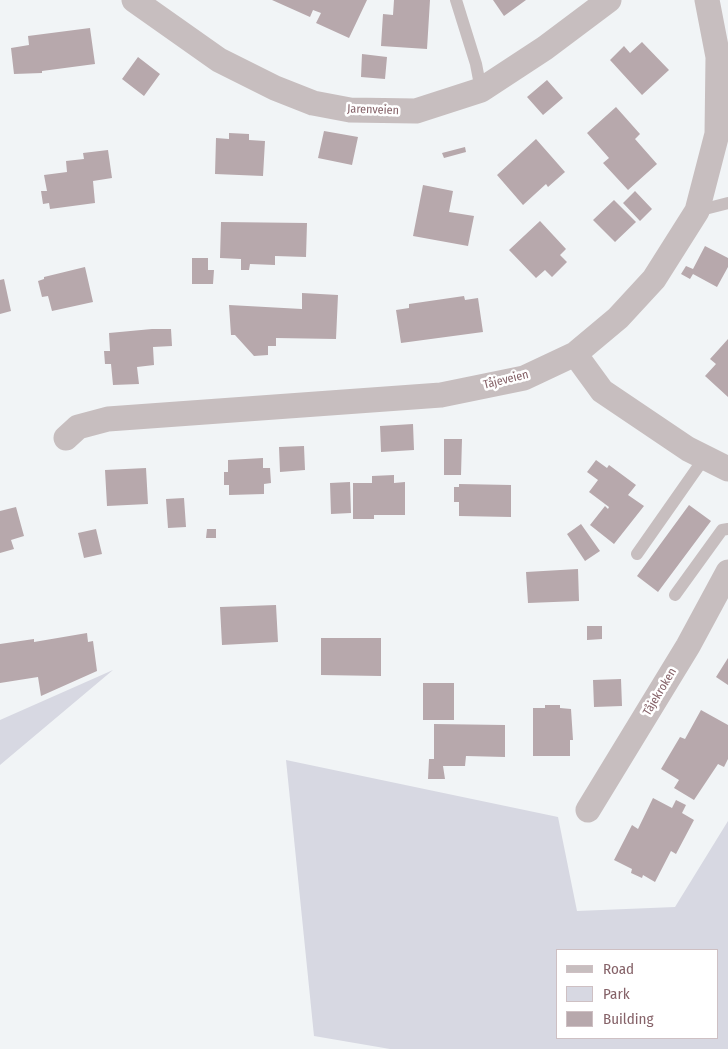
<!DOCTYPE html>
<html>
<head>
<meta charset="utf-8">
<style>
  body { margin:0 }
  #map { position:relative; width:728px; height:1049px; overflow:hidden; background:#f1f4f6; font-family:"Fira Sans Condensed",sans-serif }
  canvas { display:block }
  .legend { position:absolute; left:556px; top:949px; width:162px; height:90px; box-sizing:border-box; background:#fff; border:1px solid #cec0c3; margin:0; padding:6px 9px; list-style:none; font-size:15px; color:#856268 }
  .legend li { display:flex; align-items:center; gap:10px; height:25px }
  .legend b { width:25px; border:1px solid #cec0c3 }
</style>
</head>
<body>
<div id="map">
<canvas width="728" height="1049"></canvas>
<ul class="legend">
<li><b style="height:6px;background:#c7bebf"></b>Road</li>
<li><b style="height:14px;background:#d7d8e2"></b>Park</li>
<li><b style="height:14px;background:#b7a8ac"></b>Building</li>
</ul>
</div>
<script>
const g = document.querySelector('canvas').getContext('2d');
g.lineJoin = 'round';
function fill(path, color) { g.fillStyle = color; g.fill(path, 'evenodd'); }
const poly = rows => new Path2D(rows.map(r => 'M' + r).join(''));
function stroke(path, color, width, dash) { g.strokeStyle = color; g.lineWidth = width; g.lineCap = dash ? 'butt' : 'round'; g.setLineDash(dash || []); g.stroke(path); }
function drawText(font, color, halo, rows, align = 'center') {
  g.font = font + ' "Fira Sans Condensed",sans-serif'; g.lineWidth = 5; g.setLineDash([]); g.textBaseline = 'middle'; g.strokeStyle = halo; g.fillStyle = color; for (const [text, x, y, turn = 0] of rows) {
    g.save(); g.translate(x, y); g.rotate((+turn || 0) * Math.PI / 180); g.textAlign = isNaN(turn) ? turn : align; if (halo) g.strokeText(text, 0, 0); g.fillText(text, 0, 0); g.restore();
  }
}
const green = poly([
  [113,670,0,765,0,720],
  [286,760,558,817,577,911,675,907,728,821,728,1049,390,1049,314,1036],
  [717,950,717,1038,557,1038,557,950]
]);
const building = poly([
  [272,0,367,0,349,38,316,23,321,13,313,10,310,17],
  [394,0,430,0,427,49,381,46,383,14,393,15],
  [493,0,526,0,504,16],
  [90,28,95,64,42,71,42,73,14,74,11,48,29,45,28,36],
  [642,42,669,70,642,95,610,60,624,46,630,53],
  [362,54,387,57,385,79,361,77],
  [138,57,160,74,144,96,122,79],
  [547,80,563,98,543,115,527,97],
  [616,107,640,134,635,139,657,164,628,190,603,163,609,158,587,133],
  [324,131,358,137,352,165,318,158],
  [229,133,249,134,249,140,265,141,263,176,215,174,216,138,229,139],
  [536,139,565,172,548,187,546,184,523,205,497,175],
  [465,147,466,152,444,158,442,153],
  [108,150,112,178,93,181,95,203,50,209,49,203,43,204,41,191,47,191,44,175,67,172,66,161,84,159,83,153],
  [423,185,453,191,449,212,474,216,468,246,413,236],
  [635,191,652,209,640,221,623,203],
  [614,200,636,222,615,242,593,220],
  [540,221,566,249,560,255,567,262,552,277,545,270,536,278,509,250],
  [221,222,307,223,306,257,275,256,275,265,250,264,249,270,241,270,241,259,220,258],
  [705,246,728,258,728,267,717,287,693,274,690,279,681,274,686,266,693,269],
  [192,258,208,258,208,270,214,270,213,284,192,284],
  [85,267,93,302,52,311,48,296,42,297,38,281,44,279,44,277],
  [4,279,11,311,0,314,0,280],
  [302,293,338,295,336,339,276,338,276,346,268,346,268,355,254,356,235,335,231,335,229,305,302,309],
  [464,296,465,300,478,298,483,332,401,343,396,310,409,308,409,304],
  [152,329,171,329,172,346,153,347,154,365,137,367,139,384,113,385,111,364,105,364,104,351,110,351,109,333],
  [728,339,728,397,705,376,716,364,710,359],
  [413,424,414,450,381,452,380,426],
  [444,439,462,439,461,475,444,475],
  [304,446,305,470,280,472,279,447],
  [263,458,263,468,270,468,271,483,264,484,264,494,229,495,229,485,224,485,224,472,228,472,228,460],
  [596,460,607,468,609,465,636,485,628,495,644,506,614,544,590,525,605,506,608,509,609,507,589,492,598,480,587,472],
  [146,468,148,504,107,506,105,470],
  [394,475,394,483,405,482,405,515,374,515,374,519,353,519,353,483,372,483,372,476],
  [350,482,351,513,331,514,330,483],
  [459,484,511,485,511,517,459,516,459,502,454,502,454,487,459,487],
  [184,498,186,527,168,528,166,499],
  [689,505,711,521,658,592,637,576],
  [16,507,24,536,11,540,14,549,0,553,0,511],
  [581,524,600,551,585,561,567,534],
  [96,529,102,554,84,558,78,533],
  [207,529,216,529,216,538,206,538],
  [578,569,579,601,528,603,526,572],
  [276,605,278,642,222,645,220,607],
  [587,626,602,626,602,639,587,640],
  [87,633,88,642,93,641,97,671,41,696,38,677,0,683,0,644,34,639,34,642],
  [321,638,381,638,381,676,321,675],
  [728,658,728,685,716,677],
  [621,679,622,706,594,707,593,680],
  [423,683,454,683,454,720,423,720],
  [545,705,560,705,560,708,571,709,573,740,570,740,570,756,533,756,533,708,545,708],
  [701,710,728,725,728,759,724,767,718,764,694,800,674,788,679,780,661,769,680,737,685,739],
  [434,724,505,725,505,757,466,756,465,766,443,766,445,779,428,779,429,759,434,759],
  [653,798,672,808,676,800,686,805,682,813,694,820,676,854,671,851,655,882,643,875,642,878,631,873,632,869,614,860,632,825,638,829]
]);
const lane = poly([
  [456,0,476,64,481,90],
  [697,211,728,203],
  [637,554,705,457],
  [675,595,722,530,728,529]
]);
const street = poly([
  [134,0,219,60,275,88,313,103,350,110,416,111,481,90,545,48,609,0],
  [575,354,602,391,688,449,728,469],
  [66,438,78,427,108,419,441,395,524,378,575,354,618,318,654,279,697,211,717,134,718,57,707,0],
  [588,810,688,646,728,572]
]);
const streetNames = [
  ["Jarenveien",373,110,2],
  ["Tåjeveien",506,380,-14],
  ["Tåjekroken",660,692,-59]
];
fill(green, '#d7d8e2');
fill(building, '#b7a8ac');
stroke(lane, '#c7bebf', 12);
stroke(street, '#c7bebf', 25);
drawText('12px', '#856268', '#fff', streetNames);
</script>
</body>
</html>
